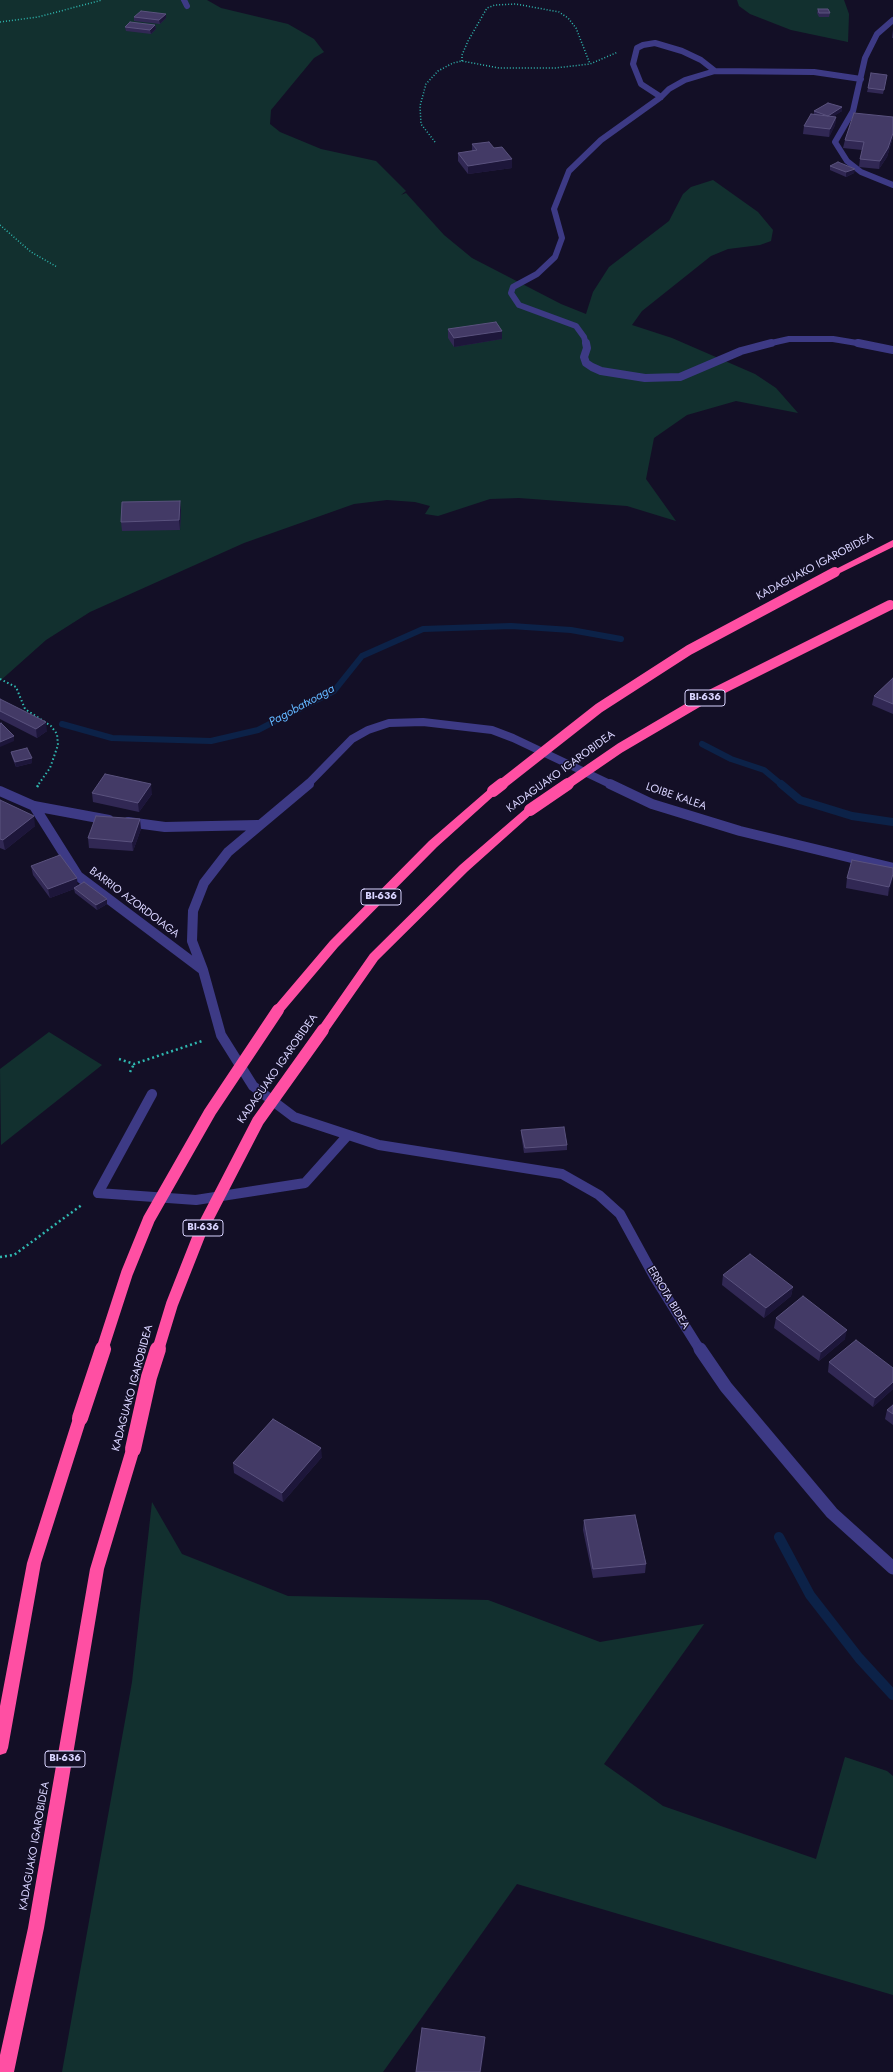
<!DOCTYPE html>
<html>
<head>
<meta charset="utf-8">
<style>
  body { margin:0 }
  canvas { display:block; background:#130f26 }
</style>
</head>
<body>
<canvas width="893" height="2072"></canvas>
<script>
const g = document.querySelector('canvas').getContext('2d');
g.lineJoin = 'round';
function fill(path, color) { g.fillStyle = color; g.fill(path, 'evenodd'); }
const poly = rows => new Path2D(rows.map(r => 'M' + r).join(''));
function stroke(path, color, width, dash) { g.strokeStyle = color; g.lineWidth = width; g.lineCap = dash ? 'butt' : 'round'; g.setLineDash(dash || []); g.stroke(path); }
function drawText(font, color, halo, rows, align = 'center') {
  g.font = font + ' Jost,sans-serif'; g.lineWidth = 3; g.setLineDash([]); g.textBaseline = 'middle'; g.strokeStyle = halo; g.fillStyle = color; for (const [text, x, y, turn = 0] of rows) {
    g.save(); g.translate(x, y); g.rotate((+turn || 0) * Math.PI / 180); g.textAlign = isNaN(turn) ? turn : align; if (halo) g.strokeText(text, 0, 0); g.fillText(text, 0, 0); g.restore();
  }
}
const green = poly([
  [0,0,207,0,221,8,288,24,314,39,324,52,314,58,271,110,270,124,280,132,321,149,376,161,406,191,401,195,406,193,444,235,472,258,561,304,586,314,593,292,609,267,669,221,683,194,691,187,713,180,758,212,773,230,771,241,760,245,728,249,711,256,642,311,632,325,672,338,755,374,776,388,798,413,736,401,687,415,654,438,646,479,676,521,627,506,519,498,490,499,438,516,425,514,430,506,415,502,387,500,354,504,244,543,90,612,46,640,0,681],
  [737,0,844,0,849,14,848,42,791,30,750,14,739,6],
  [49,1032,102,1065,1,1145,0,1069],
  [152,1502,182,1554,288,1596,488,1600,600,1642,704,1624,604,1764,663,1806,816,1859,845,1757,887,1771,893,1776,893,1995,517,1884,383,2072,62,2072,132,1682]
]);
const streamFar2 = poly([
  [62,724,112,738,211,741,258,730,334,691,362,656,423,629,511,626,571,630,621,639],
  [702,744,731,759,764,770,782,785]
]);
const streamFar1 = poly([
  [781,784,800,800,852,816,893,822]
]);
const stream = poly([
  [779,1537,810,1595,859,1658,893,1695]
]);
const pathFar2 = poly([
  [0,22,38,17,102,0],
  [462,61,462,55,468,41,487,8,495,5,516,4,559,12,568,18,576,28,590,64],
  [435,142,421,124,420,106,426,84,438,71,453,63,462,61,499,68,555,68,590,64,618,52],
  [0,225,31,252,57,267]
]);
const pathFar1 = poly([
  [0,679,16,687,25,709,51,726,57,734,58,745,50,768,38,785]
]);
const path = poly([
  [37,787,39,784],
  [119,1059,134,1064,202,1041],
  [130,1072,134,1064],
  [0,1257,14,1255,83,1204]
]);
const minorFar3 = poly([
  [184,0,187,6],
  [893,20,877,34,865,58,853,111,835,142,847,161,861,172,893,185],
  [661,97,641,84,633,64,637,48,643,45,655,43,682,51,701,60,715,71],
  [586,344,584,337,576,326,519,305,511,293,513,287,537,274,555,257,562,238,554,209,569,171,601,140,661,97,669,89,685,80,715,71,814,72,861,79],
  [767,344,789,339,833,339,863,344]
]);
const minorFar2 = poly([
  [586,343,587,348,584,357,586,363,592,367,601,371,645,378,680,377,741,351,771,343],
  [858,343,893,350],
  [307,785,352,739,368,730,389,723,423,722,492,730,513,738,612,785]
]);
const minorFar1 = poly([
  [309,784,228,852,204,883,193,911,192,941,203,970,221,1035,253,1086,294,1117,379,1145,562,1174,599,1195,620,1214,655,1278,700,1350],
  [610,784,652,804,740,831,893,868],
  [0,791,34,806,109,820],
  [34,806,78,876,203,970],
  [128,822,165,827,258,825],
  [152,1094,98,1193,196,1200,305,1183,348,1135]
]);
const minor = poly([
  [700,1349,726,1387,832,1513,893,1568]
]);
const highway = poly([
  [893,540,893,547,838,574,832,574,830,572,893,540],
  [493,788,498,791,497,793,437,847,338,947,282,1013,274,1013,272,1010,274,1007,330,941,429,841,489,789,493,788],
  [530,807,534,808,535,810,534,812,468,871,378,960,327,1033,319,1033,317,1030,319,1027,370,954,460,865,526,808,530,807],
  [80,1412,85,1414,87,1418,41,1563,8,1748,6,1753,0,1755,0,1706,27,1563,73,1418,75,1414,80,1412],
  [133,1443,138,1445,140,1449,104,1569,44,1928,14,2072,0,2072,0,2055,28,1928,90,1569,126,1449,128,1445,133,1443]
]);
const highwayBridgeFar2 = poly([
  [501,785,599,708,689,650,835,572],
  [566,785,620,748,712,694,890,605]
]);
const highwayBridgeFar1 = poly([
  [493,791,502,784],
  [530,810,568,784],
  [102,1350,127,1273,149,1219,210,1112,278,1010],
  [158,1350,172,1304,200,1233,258,1121,323,1030]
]);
const highwayBridge = poly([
  [80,1418,103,1349],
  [133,1449,149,1377,158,1349]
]);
const wall = poly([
  [818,9,830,13,829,17,819,17,817,13],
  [166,14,166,18,160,24,134,21,134,17],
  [155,25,156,29,151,34,126,31,125,27],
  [893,30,893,38,892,38],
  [886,79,883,94,867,92,868,88],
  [842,107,842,111,832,117,836,117,835,125,829,137,803,134,804,126,814,114,814,111],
  [893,117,893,137,887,157,879,169,859,167,860,159,862,150,843,148,845,140],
  [472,144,494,148,512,168,468,174,458,161,458,153,472,151],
  [830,166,855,169,854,173,846,177,830,170],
  [448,329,502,339,454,347,448,338],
  [181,510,180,530,122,531,121,522],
  [893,678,893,714,872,705,874,696],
  [0,699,47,731,37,738,0,719],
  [11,752,32,758,32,763,16,767,12,757],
  [92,793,152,794,139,812,93,802],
  [0,800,35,826,5,850,0,848],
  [141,829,133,851,89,848,88,838],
  [31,866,78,886,107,899,107,904,97,910,75,893,74,889,50,898,33,875],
  [893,868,888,896,846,888,847,878],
  [521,1130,567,1145,567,1150,524,1153,521,1134],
  [723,1275,793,1287,791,1296,764,1318,722,1285],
  [776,1318,845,1339,819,1361,774,1328],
  [829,1362,893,1368,893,1389,873,1407,828,1372],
  [893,1405,893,1425,885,1419,887,1410],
  [322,1457,283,1502,234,1473,233,1463],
  [584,1520,646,1564,645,1573,593,1578,583,1530]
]);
const shadedWall = poly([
  [166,14,166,18,160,24,159,20],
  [155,25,156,29,151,34,150,30],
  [842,107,842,111,828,120,828,116],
  [836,117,835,125,829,137,830,129],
  [893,133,893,137,887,157,879,169,880,161],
  [512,159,512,168,468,174,468,166],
  [855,169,854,173,846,177,846,172],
  [502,331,502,339,454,347,454,338],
  [180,501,181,510,180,530,179,520],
  [46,722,47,731,37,738,36,729],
  [14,736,14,741,0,747,0,742],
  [32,758,32,763,16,767,15,762],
  [151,784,152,794,139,812,138,803],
  [34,816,35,826,5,850,3,840],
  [140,819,141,829,133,851,132,842],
  [893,874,893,878,888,896,889,887],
  [77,878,78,888,74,888,74,889,50,898,48,889],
  [107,899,107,904,97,910,96,905],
  [793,1287,791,1296,764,1318,766,1308],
  [847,1330,845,1339,819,1361,821,1352],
  [893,1382,893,1389,873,1407,875,1398],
  [321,1448,322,1457,283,1502,282,1493],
  [485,2037,485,2045,481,2072,480,2072]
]);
const building = poly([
  [818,9,828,9,830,13,819,13,818,9],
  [141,11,166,14,159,20,134,17,141,11],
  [130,22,155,25,150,30,125,27,130,22],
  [871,73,887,75,884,90,868,88,871,73],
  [828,103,842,107,828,116,814,111,828,103],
  [854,113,893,117,893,133,888,148,880,161,860,159,864,142,845,140,854,113],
  [811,114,836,117,830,129,804,126,811,114],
  [489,142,494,148,502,147,512,159,468,166,458,153,477,150,472,144,489,142],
  [838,162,855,169,846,172,830,166,838,162],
  [496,322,502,331,454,338,448,329,496,322],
  [180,501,179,520,121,522,122,502,180,501],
  [893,678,893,704,874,696,893,678],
  [0,699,46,722,36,729,0,711,0,699],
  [1,723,14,736,0,742,0,724,1,723],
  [27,748,32,758,15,762,11,752,27,748],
  [105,774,151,784,138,803,92,793,105,774],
  [0,800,34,816,3,840,0,839,0,800],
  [96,816,140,819,132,842,88,838,96,816],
  [60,855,77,878,48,889,31,866,60,855],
  [852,860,893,868,893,874,889,887,847,878,852,860],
  [84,882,107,899,96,905,74,888,84,882],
  [564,1127,567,1145,525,1148,521,1130,564,1127],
  [750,1254,793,1287,766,1308,723,1275,750,1254],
  [803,1296,847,1330,821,1352,776,1318,803,1296],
  [856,1340,893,1368,893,1382,875,1398,829,1362,856,1340],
  [893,1405,893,1414,887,1410,893,1405],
  [273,1419,321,1448,282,1493,233,1463,273,1419],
  [635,1515,646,1564,593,1569,584,1520,635,1515],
  [422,2028,485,2037,480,2072,416,2072,422,2028]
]);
const shields = [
  [705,698,40],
  [381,897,40],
  [203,1228,40],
  [65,1759,40]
];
const shieldNames = [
  ["BI-636",705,698],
  ["BI-636",381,897],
  ["BI-636",203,1228],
  ["BI-636",65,1759]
];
const streetNames = [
  ["KADAGUAKO IGAROBIDEA",815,567,-28],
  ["KADAGUAKO IGAROBIDEA",561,772,-36],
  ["LOIBE KALEA",676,797,19],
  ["BARRIO AZORDOIAGA",134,903,37],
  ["KADAGUAKO IGAROBIDEA",278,1069,-55],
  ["ERROTA BIDEA",668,1298,59],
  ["KADAGUAKO IGAROBIDEA",133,1388,-75],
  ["KADAGUAKO IGAROBIDEA",35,1846,-80]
];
const waterNames = [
  ["Pagobatxoaga",302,706,-29]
];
fill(green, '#12302f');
stroke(streamFar2, '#0c2248', 6);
stroke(streamFar1, '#0c2248', 8);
stroke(stream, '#0c2248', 10);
stroke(pathFar2, '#2fb8b0', 1.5, [1, 2]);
stroke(pathFar1, '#2fb8b0', 2, [1.5, 2.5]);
stroke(path, '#2fb8b0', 2.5, [2, 3]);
stroke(minorFar3, '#3d3a85', 6);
stroke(minorFar2, '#3d3a85', 8);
stroke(minorFar1, '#3d3a85', 10);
stroke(minor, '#3d3a85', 13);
fill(highway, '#ff4fa3');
stroke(highwayBridgeFar2, '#ff4fa3', 10);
stroke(highwayBridgeFar1, '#ff4fa3', 12);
stroke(highwayBridge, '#ff4fa3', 16);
fill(wall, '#312854');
fill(shadedWall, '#1d163a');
fill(building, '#433a66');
stroke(building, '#5a527e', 1);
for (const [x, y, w] of shields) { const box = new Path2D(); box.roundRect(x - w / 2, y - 8, w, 16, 3); g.fillStyle = '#130f26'; g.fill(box); stroke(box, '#d9d4ff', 1); }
drawText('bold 10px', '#d9d4ff', null, shieldNames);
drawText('11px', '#d9d4ff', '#130f26', streetNames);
drawText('italic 12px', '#62b6ff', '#130f26', waterNames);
</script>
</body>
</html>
